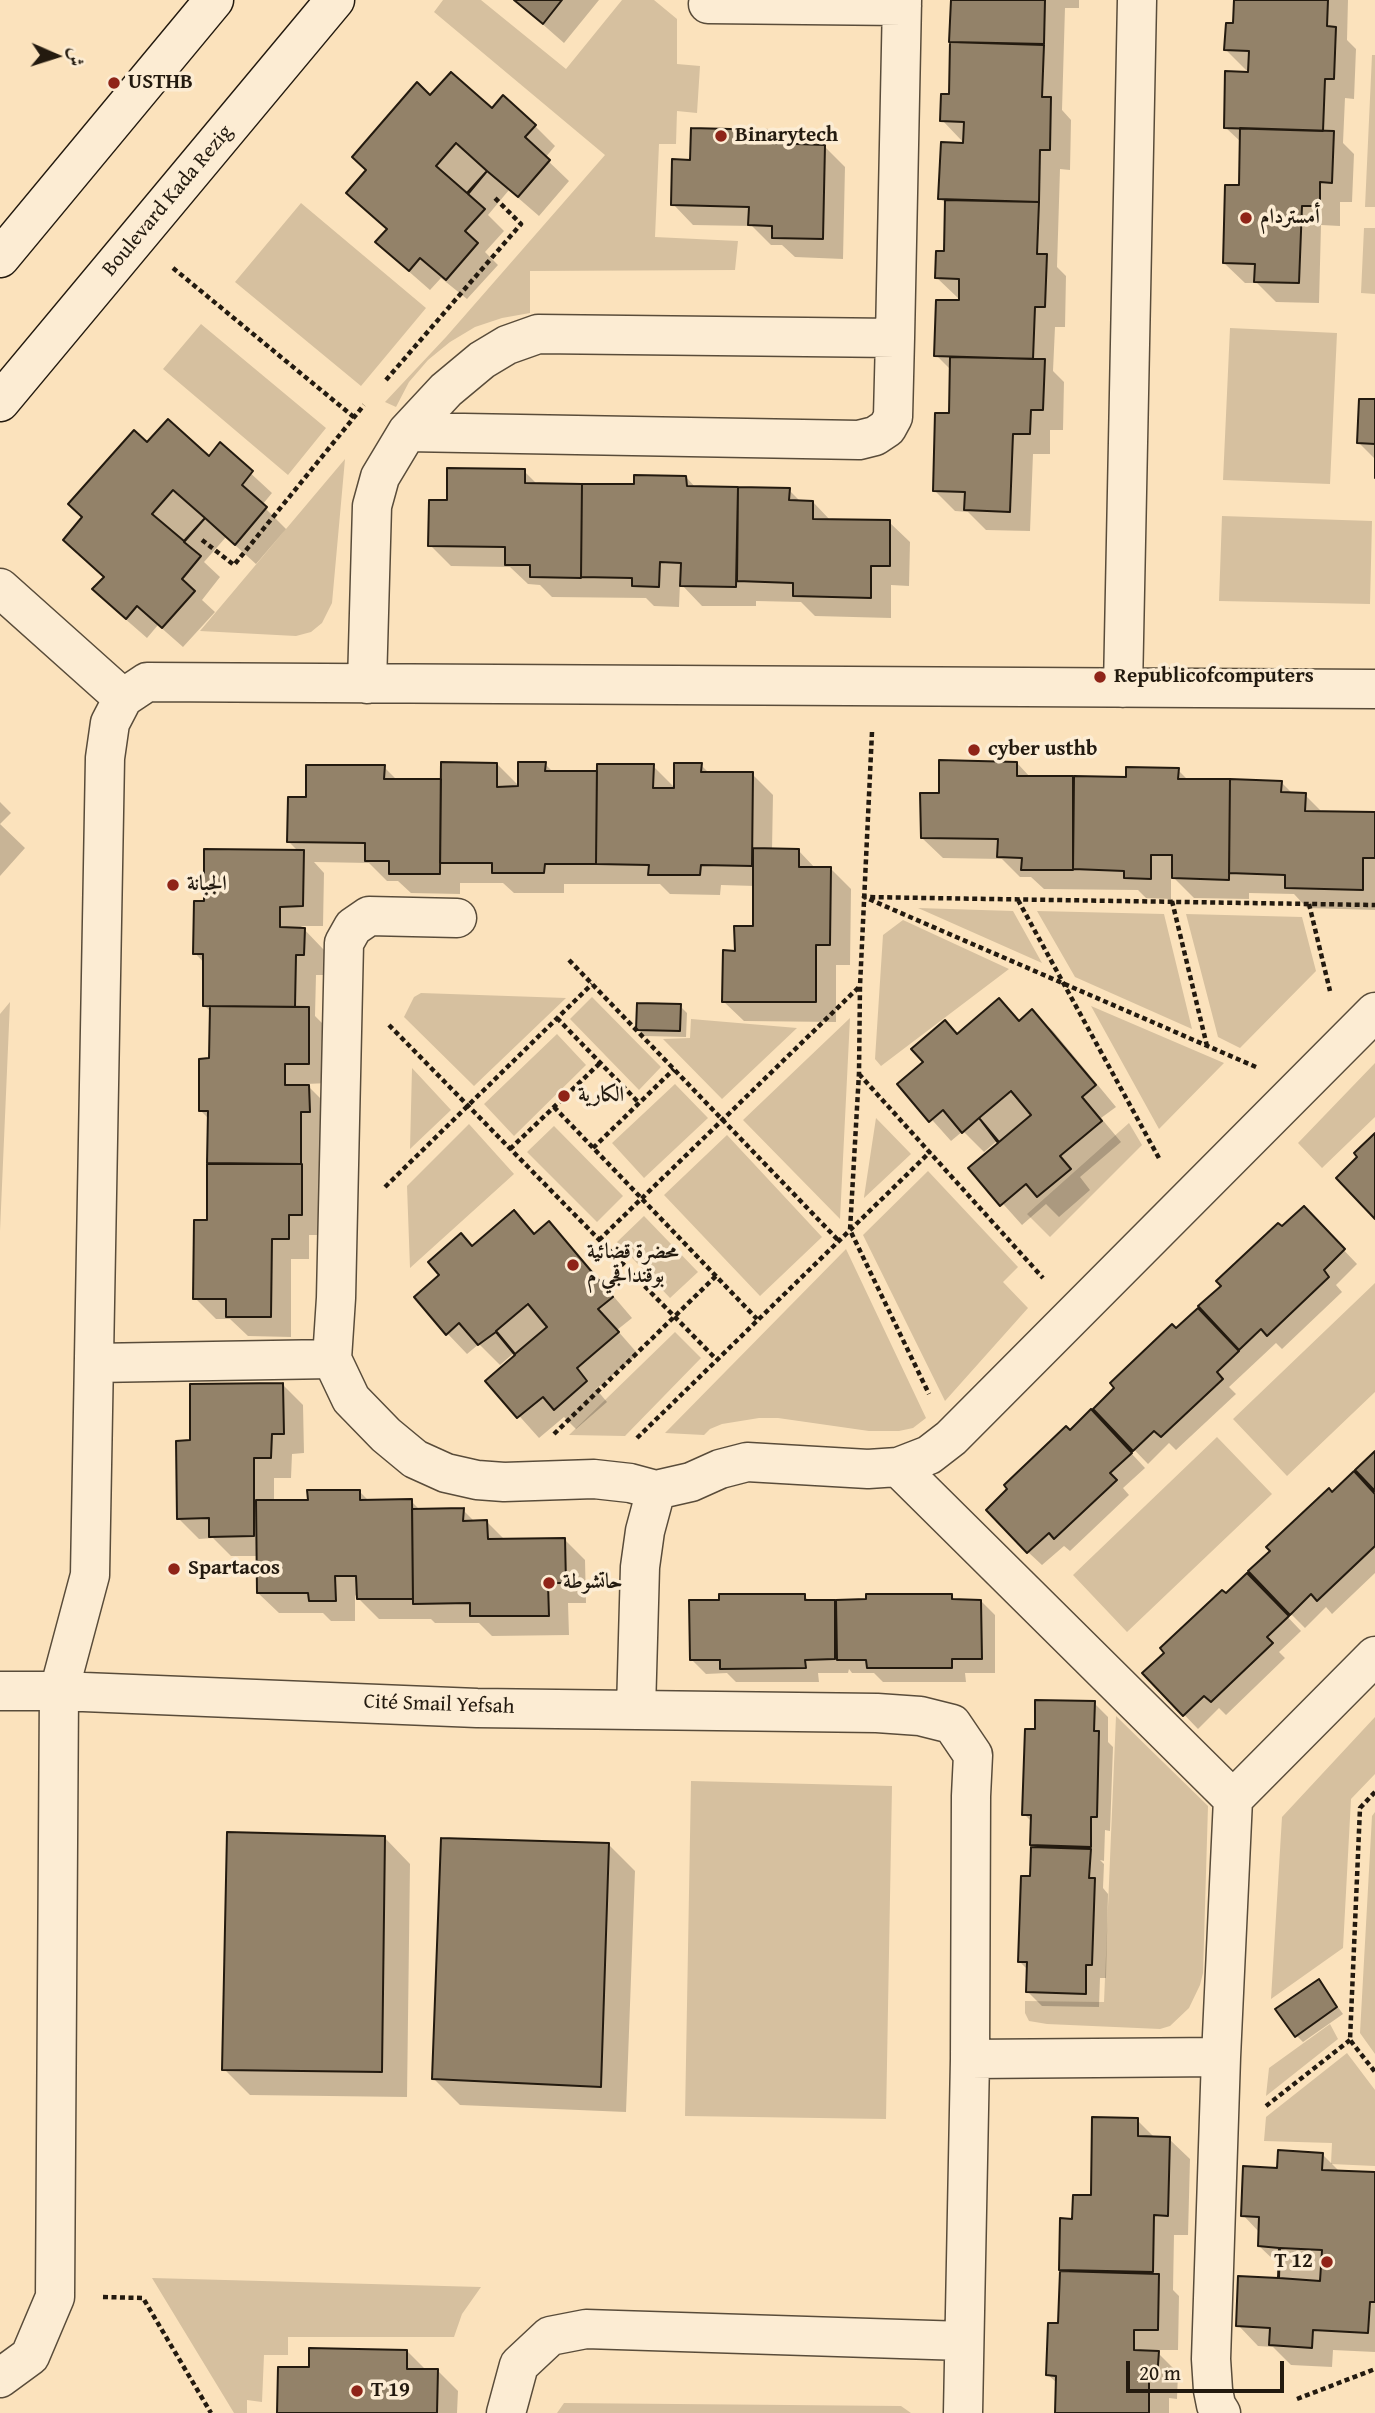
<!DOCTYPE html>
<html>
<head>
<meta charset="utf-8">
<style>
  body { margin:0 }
  #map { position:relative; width:1375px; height:2413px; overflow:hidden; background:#fbe2bc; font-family:"Gentium Book Plus",Amiri,serif }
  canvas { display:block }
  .north { position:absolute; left:21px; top:21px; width:70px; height:70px; -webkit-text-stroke:5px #fcecd3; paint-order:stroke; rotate:93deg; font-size:19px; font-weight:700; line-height:28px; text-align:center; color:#231a0f }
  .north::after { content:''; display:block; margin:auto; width:24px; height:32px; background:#231a0f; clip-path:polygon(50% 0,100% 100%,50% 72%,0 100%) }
  .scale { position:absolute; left:1126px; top:2361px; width:158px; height:32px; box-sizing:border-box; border:4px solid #231a0f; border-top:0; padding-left:9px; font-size:21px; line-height:24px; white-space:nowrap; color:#231a0f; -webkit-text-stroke:5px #fcecd3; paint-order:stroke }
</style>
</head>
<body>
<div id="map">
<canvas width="1375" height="2413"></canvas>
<div class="north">ش</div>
<div class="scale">20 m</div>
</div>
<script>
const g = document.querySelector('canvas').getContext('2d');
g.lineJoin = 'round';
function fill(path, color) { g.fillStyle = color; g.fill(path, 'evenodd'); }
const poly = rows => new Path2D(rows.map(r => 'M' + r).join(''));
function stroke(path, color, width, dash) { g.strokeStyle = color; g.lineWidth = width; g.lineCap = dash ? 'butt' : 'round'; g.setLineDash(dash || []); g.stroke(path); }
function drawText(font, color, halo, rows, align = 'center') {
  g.font = font + ' "Gentium Book Plus",Amiri,serif'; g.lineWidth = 7; g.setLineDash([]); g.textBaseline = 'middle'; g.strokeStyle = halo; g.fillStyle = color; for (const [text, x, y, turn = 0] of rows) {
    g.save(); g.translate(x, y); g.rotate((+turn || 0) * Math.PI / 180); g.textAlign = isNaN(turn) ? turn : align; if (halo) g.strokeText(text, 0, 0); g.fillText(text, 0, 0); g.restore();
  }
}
const green = poly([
  [443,0,481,0,566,69,622,0,654,0,677,19,677,64,700,66,697,113,677,111,676,144,659,144,655,237,738,241,735,270,530,271,530,313,502,318,475,327,450,342,428,360,409,382,396,407,385,402,446,337,605,155,434,12],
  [1372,55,1375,55,1375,207,1365,207],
  [301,203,426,308,361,386,235,282],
  [1364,228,1375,228,1375,294,1361,293],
  [201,324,326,428,288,475,163,369],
  [1230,328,1337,333,1330,484,1223,480],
  [345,459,332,603,322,623,311,632,296,636,200,631],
  [1222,516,1372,521,1370,604,1219,601],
  [918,908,1013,911,1042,963],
  [1037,911,1164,914,1192,1029,1075,977],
  [1186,914,1302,917,1316,971,1240,1048,1218,1037],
  [903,920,1009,969,881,1066,875,1059,883,935],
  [421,993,566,998,474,1086,404,1017,414,997],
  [592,997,661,1067,639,1090,570,1019],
  [10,1002,0,1231,0,1014],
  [1091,1006,1224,1063,1159,1129],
  [850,1018,840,1219,743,1120],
  [691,1019,797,1028,722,1099,663,1039,690,1038],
  [557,1034,586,1065,514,1136,484,1104],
  [1375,1063,1375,1117,1322,1168,1298,1143],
  [412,1068,451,1110,410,1149],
  [675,1084,708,1118,644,1178,612,1143],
  [876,1118,911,1154,864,1198,864,1197],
  [1129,1123,1142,1145,1050,1237,1027,1214],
  [469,1124,514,1174,410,1268,407,1186],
  [554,1126,623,1196,597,1222,527,1152],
  [727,1135,822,1237,760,1296,664,1195],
  [928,1171,1018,1267,1003,1282,1028,1308,945,1401,863,1235],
  [644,1216,698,1272,670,1298,617,1242],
  [846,1249,926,1418,913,1428,899,1431,869,1431,778,1418,759,1418,722,1424,710,1429,704,1435,665,1433],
  [1375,1283,1375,1392,1287,1476,1233,1419],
  [675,1332,701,1358,625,1436,569,1435],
  [1217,1437,1272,1494,1127,1632,1073,1575],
  [1116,1716,1208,1806,1203,1973,1200,1985,1189,2008,1170,2026,1160,2029,1047,2024,1029,2021,1025,2013,1025,2001,1104,2002],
  [1375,1717,1375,1774,1351,1799,1343,1948,1271,1999,1282,1817],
  [691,1781,892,1786,886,2119,685,2116],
  [1375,1812,1375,2054,1360,2033,1372,1816],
  [1330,2024,1338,2039,1266,2096,1269,2068],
  [1347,2053,1375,2090,1375,2166,1331,2164,1332,2143,1264,2141,1266,2117],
  [152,2278,481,2287,462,2314,454,2337,288,2337,288,2355,264,2355,262,2402,247,2400,247,2413,234,2413],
  [564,2403,901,2406,911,2413,557,2413]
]);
const shadow = poly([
  [515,0,599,0,564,43],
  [953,0,1079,0,1079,8,1065,8,1062,110,1071,120,1070,170,1060,169,1057,267,1066,276,1065,327,1055,327,1053,371,1064,382,1063,430,1050,430,1050,454,1033,454,1030,531,986,530,968,512,955,511,935,491,951,415,952,371,936,355,960,302,960,298,958,298,937,278,945,252,947,205,940,198,965,145,965,141,962,141,942,120,951,96],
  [1236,0,1348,0,1347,40,1356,49,1354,99,1345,98,1343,143,1354,154,1352,202,1340,202,1340,226,1321,225,1319,303,1276,302,1257,283,1245,283,1224,263,1241,187,1242,143,1225,127,1250,74,1250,70,1246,70,1226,50,1235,25],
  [430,98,492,111,535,126,555,146,545,158,569,181,539,216,509,190,488,215,504,231,485,252,498,265,467,299,441,278,430,290,398,262,378,242,388,230,348,193],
  [768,132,782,145,824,146,845,167,843,259,795,257,782,245,771,245,752,226,693,225,673,204,692,162],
  [1375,401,1375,459,1359,443],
  [148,444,209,458,220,445,272,493,262,505,286,529,256,564,226,537,204,562,220,577,202,600,215,612,183,647,158,625,147,638,115,610,95,589,105,578,65,540],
  [524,471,538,485,635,486,686,477,696,488,789,490,801,502,813,502,831,521,889,522,910,542,909,586,891,585,891,618,815,616,801,602,756,601,756,606,702,606,680,583,679,607,654,606,646,598,552,597,540,585,528,584,510,567,451,566,430,545,448,502],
  [1017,763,1031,778,1127,779,1178,770,1189,781,1281,782,1293,794,1305,795,1323,813,1375,814,1375,910,1307,908,1294,894,1249,893,1249,899,1194,898,1171,875,1171,899,1146,898,1138,890,1044,889,1031,877,1020,877,1002,859,943,858,922,838,941,795],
  [497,764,520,787,545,764,553,772,599,772,653,766,676,789,701,765,710,774,752,774,773,795,772,850,798,850,816,869,830,868,851,889,850,965,836,965,836,1022,744,1021,723,1001,737,953,754,928,755,886,721,885,720,895,670,894,660,884,564,884,564,893,514,893,503,883,460,883,460,894,411,893,398,881,387,881,369,863,314,862,324,873,323,926,301,926,324,950,324,975,316,975,315,1016,329,1030,329,1083,306,1084,329,1107,321,1235,309,1235,309,1259,291,1259,291,1337,248,1336,230,1319,216,1319,195,1298,209,1222,210,1120,201,1111,210,1060,211,1012,204,1005,204,963,195,953,205,903,299,852,289,842,308,799,384,767,398,781,442,781],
  [0,802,11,813,0,824,25,848,0,876],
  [999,1000,1020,1022,1032,1011,1053,1031,1116,1107,1101,1118,1121,1142,1080,1177,1090,1190,1059,1217,1046,1204,1022,1225,971,1168,1001,1143,998,1140,984,1152,963,1131,951,1141,900,1084],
  [680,1006,687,1013,686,1037,645,1036,638,1029],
  [514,1212,536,1234,549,1223,569,1244,632,1318,617,1330,638,1354,596,1389,607,1402,576,1429,564,1417,539,1438,488,1381,518,1355,515,1352,500,1365,479,1344,467,1354,447,1333,442,1275,461,1235,473,1247],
  [1318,1223,1357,1264,1336,1285,1342,1292,1282,1349,1276,1343,1229,1387,1236,1394,1176,1450,1169,1443,1148,1464,1095,1409,1176,1331,1217,1326,1282,1229],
  [283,1385,303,1405,304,1453,292,1454,291,1478,274,1478,274,1501,310,1501,359,1491,369,1501,411,1501,421,1511,463,1510,475,1522,487,1522,505,1540,564,1539,585,1560,586,1603,568,1603,569,1635,492,1636,479,1623,435,1623,431,1619,379,1619,355,1595,355,1621,331,1621,323,1613,279,1613,258,1593,258,1556,231,1556,213,1538,199,1539,178,1518,192,1442],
  [1105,1425,1145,1468,1123,1488,1129,1495,1070,1551,1064,1546,1042,1565,1028,1552,1070,1432],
  [1333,1494,1375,1495,1375,1573,1332,1614,1326,1607,1305,1628,1291,1614,1273,1552],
  [1261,1589,1301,1631,1279,1652,1285,1658,1226,1715,1219,1708,1198,1729,1144,1673,1226,1596],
  [804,1596,811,1602,951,1596,957,1601,981,1601,995,1615,995,1673,965,1673,966,1682,883,1682,874,1673,852,1673,849,1669,848,1673,818,1673,819,1682,736,1682,727,1673,706,1674,692,1660],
  [850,1658,875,1658,875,1661,850,1661],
  [1094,1703,1108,1717,1108,1742,1113,1747,1110,1831,1105,1830,1104,1861,1100,1860,1104,1864,1103,1888,1108,1894,1106,1978,1100,1978,1099,2007,1042,2006,1028,1992,1028,1970,1020,1962,1037,1849,1032,1844,1033,1823,1024,1814,1036,1731],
  [385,1838,410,1864,407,2097,250,2095,224,2069],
  [609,1845,635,1871,626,2112,460,2105,434,2079],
  [1319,1981,1343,2014,1303,2042,1296,2035],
  [1137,2120,1155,2138,1169,2139,1190,2159,1188,2235,1174,2235,1173,2290,1179,2296,1178,2350,1155,2350,1178,2373,1177,2399,1169,2398,1169,2413,1057,2413,1058,2384,1048,2375,1060,2325,1065,2273,1061,2269,1074,2221,1092,2196],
  [1322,2154,1340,2172,1375,2174,1375,2352,1333,2350,1332,2367,1291,2365,1273,2347,1258,2346,1238,2325,1279,2280,1280,2266,1259,2246,1260,2233,1243,2215,1279,2170],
  [407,2351,426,2370,437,2370,458,2391,457,2413,279,2413,310,2369]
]);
const building = poly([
  [514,0,562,0,543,24,514,0],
  [951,0,1045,0,1044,44,949,42,951,0],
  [1234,0,1328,0,1327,26,1336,27,1334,79,1325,79,1323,131,1224,128,1225,71,1248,72,1249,51,1224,50,1226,23,1233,23,1234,0],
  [950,42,1044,45,1042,97,1051,97,1050,150,1040,150,1039,202,938,199,941,142,963,143,964,122,940,121,941,94,949,94,950,42],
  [451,72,492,108,503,95,536,125,525,137,550,160,518,197,487,171,468,194,485,209,465,231,478,243,446,280,420,258,409,271,375,242,387,229,346,193,366,170,352,157,417,82,430,95,451,72],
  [691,128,769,130,768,143,825,145,823,239,772,238,772,226,748,225,749,207,671,205,672,159,690,160,691,128],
  [1240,128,1334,131,1332,183,1320,182,1320,206,1302,206,1299,283,1254,282,1255,264,1223,263,1225,185,1239,185,1240,128],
  [456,143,487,171,467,193,436,166,456,143],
  [945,200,1039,202,1037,254,1047,254,1045,307,1035,307,1033,359,934,356,936,300,959,300,959,279,935,278,936,251,944,251,945,200],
  [950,357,1045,359,1043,410,1031,410,1030,434,1013,434,1010,512,964,510,965,492,933,491,935,413,949,413,950,357],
  [1359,399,1375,399,1375,478,1375,444,1357,443,1359,399],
  [168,419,209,456,220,442,253,471,242,485,267,507,235,545,205,518,184,542,201,556,182,579,195,591,162,628,137,606,126,619,92,589,104,577,63,540,82,517,68,504,134,430,147,442,168,419],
  [447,468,525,469,525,483,582,484,581,578,530,577,530,565,505,565,505,547,428,546,429,500,447,500,447,468],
  [634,475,686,476,687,486,738,487,736,587,680,586,681,563,660,562,659,587,632,586,632,578,581,577,582,484,634,484,634,475],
  [738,487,790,488,789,500,813,501,813,519,890,520,890,566,871,566,871,598,793,596,793,583,737,581,738,487],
  [173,490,205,518,184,541,152,514,173,490],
  [939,760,1017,762,1017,776,1073,776,1073,870,1021,870,1022,858,997,857,998,839,921,838,920,793,939,793,939,760],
  [441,762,497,763,497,787,518,786,518,762,546,762,545,771,597,771,596,864,545,864,544,873,492,873,492,863,440,863,441,762],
  [674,763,702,763,701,772,753,772,752,866,701,865,700,875,648,875,649,865,596,864,597,764,654,764,653,788,674,788,674,763],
  [306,765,385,765,384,779,441,779,440,874,389,874,389,861,365,861,365,843,287,842,288,797,306,797,306,765],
  [1126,767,1179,768,1178,779,1230,779,1229,880,1172,878,1172,855,1151,855,1151,879,1124,878,1124,871,1073,869,1074,776,1126,777,1126,767],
  [1230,779,1282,781,1281,792,1306,793,1305,811,1375,812,1375,858,1363,858,1363,890,1285,888,1285,875,1229,873,1230,779],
  [753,848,799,849,799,867,831,867,830,945,816,945,816,1002,722,1002,723,950,735,951,734,926,753,926,753,848],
  [204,849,304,850,303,906,280,907,280,927,305,928,304,955,296,955,295,1007,203,1006,203,954,193,954,194,901,204,901,204,849],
  [999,998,1019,1021,1032,1009,1096,1085,1082,1097,1102,1121,1060,1156,1071,1169,1037,1197,1026,1184,1000,1206,968,1168,998,1143,979,1118,962,1133,943,1110,929,1122,897,1084,923,1062,911,1049,945,1020,957,1034,999,998],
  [637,1003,681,1004,680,1031,636,1030,637,1003],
  [210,1006,309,1007,309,1064,285,1064,285,1085,309,1085,310,1112,301,1112,301,1164,207,1163,208,1111,199,1111,199,1059,209,1058,210,1006],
  [1011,1091,1031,1115,999,1142,979,1118,1011,1091],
  [1375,1133,1375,1219,1336,1178,1357,1157,1354,1153,1375,1133],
  [207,1164,302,1164,302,1215,289,1215,289,1239,272,1239,271,1317,226,1317,226,1299,193,1299,194,1220,207,1220,207,1164],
  [1304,1206,1345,1249,1324,1270,1329,1277,1267,1336,1261,1329,1239,1350,1198,1306,1221,1286,1216,1281,1278,1223,1282,1226,1304,1206],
  [514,1210,534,1234,549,1221,613,1297,598,1309,619,1332,577,1368,587,1381,554,1410,543,1397,517,1418,485,1381,515,1355,496,1332,478,1345,459,1323,446,1335,414,1297,439,1275,428,1262,461,1233,472,1246,514,1210],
  [528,1304,547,1327,515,1354,496,1331,528,1304],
  [1198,1308,1239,1351,1217,1372,1223,1379,1161,1437,1154,1431,1133,1451,1093,1409,1114,1388,1110,1383,1172,1324,1176,1328,1198,1308],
  [283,1383,284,1434,272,1434,271,1458,254,1458,254,1536,209,1537,209,1518,177,1519,176,1441,190,1440,190,1384,283,1383],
  [1091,1409,1132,1453,1110,1473,1117,1480,1054,1539,1049,1533,1027,1553,986,1510,1007,1489,1004,1485,1066,1426,1070,1430,1091,1409],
  [1375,1451,1375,1491,1355,1470,1375,1451],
  [1354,1471,1375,1494,1375,1546,1317,1601,1311,1594,1290,1615,1248,1571,1270,1551,1266,1547,1329,1488,1332,1492,1354,1471],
  [307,1490,360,1490,360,1500,412,1499,413,1599,357,1599,356,1576,335,1576,336,1601,309,1601,308,1593,257,1593,256,1500,308,1500,307,1490],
  [464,1508,463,1521,487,1520,488,1539,565,1538,566,1583,548,1583,549,1616,470,1616,470,1603,413,1604,412,1509,464,1508],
  [1247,1573,1289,1616,1267,1637,1273,1643,1211,1702,1204,1696,1183,1716,1142,1673,1164,1653,1160,1648,1222,1590,1226,1593,1247,1573],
  [719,1594,805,1594,805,1600,835,1600,835,1659,805,1660,806,1668,720,1669,720,1660,690,1660,689,1600,719,1600,719,1594],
  [866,1594,952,1594,952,1599,981,1600,982,1659,952,1659,952,1668,867,1668,866,1660,837,1660,836,1600,866,1599,866,1594],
  [1035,1700,1095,1701,1094,1731,1099,1731,1097,1817,1091,1817,1091,1847,1030,1845,1031,1815,1022,1815,1025,1729,1035,1729,1035,1700],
  [227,1832,385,1836,382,2072,222,2070,227,1832],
  [441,1838,609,1843,601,2087,432,2079,441,1838],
  [1031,1847,1091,1849,1089,1878,1095,1878,1092,1965,1086,1965,1086,1994,1026,1992,1027,1962,1018,1962,1021,1876,1030,1876,1031,1847],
  [1319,1979,1337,2007,1295,2037,1275,2009,1319,1979],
  [1092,2117,1138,2118,1138,2136,1170,2137,1168,2216,1154,2215,1153,2272,1059,2270,1060,2218,1072,2219,1073,2195,1091,2195,1092,2117],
  [1278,2150,1323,2153,1322,2170,1375,2172,1375,2302,1370,2302,1368,2333,1313,2330,1312,2348,1269,2345,1270,2328,1236,2326,1238,2276,1278,2278,1279,2248,1258,2246,1259,2217,1241,2216,1243,2166,1277,2168,1278,2150],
  [1280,2248,1322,2250,1320,2281,1279,2278,1280,2248],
  [1060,2271,1159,2274,1158,2330,1134,2330,1134,2350,1159,2351,1157,2379,1149,2379,1149,2413,1055,2413,1056,2376,1046,2375,1048,2323,1058,2323,1060,2271],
  [309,2348,407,2350,407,2369,438,2369,437,2413,277,2413,278,2367,309,2367,309,2348]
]);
const path = poly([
  [173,268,355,418],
  [386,380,521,224,495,198],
  [202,540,234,565,364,405],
  [872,732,860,986,859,1073,850,1230,929,1394],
  [1018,900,1160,1160],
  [1172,901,1207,1046],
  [1309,904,1330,991],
  [569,960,838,1240],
  [557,1018,639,1103],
  [389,1025,716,1359],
  [1256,1067,864,897,1375,905],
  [859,1074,1043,1278],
  [554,1107,757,1319],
  [593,1148,674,1069],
  [510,1149,600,1063],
  [385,1187,592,984],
  [599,1240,859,987],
  [554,1434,716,1276],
  [637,1438,930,1152],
  [1375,1792,1360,1808,1350,2040,1375,2072],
  [1266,2106,1350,2040],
  [103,2297,143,2298,211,2413],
  [1297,2399,1375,2369]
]);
const minor = poly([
  [708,4,902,6],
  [407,432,859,440,875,436,887,428,893,417,895,338],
  [0,588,123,698],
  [367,684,372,506,380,477,407,432,446,390,482,360,507,345,538,334,895,338,902,0],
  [1123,688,1137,0],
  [457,918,369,916,353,927,344,943,336,1298,332,1359,351,1399,386,1435,415,1459,446,1473,477,1480,504,1482,594,1479,630,1483,656,1490,691,1482,720,1469,747,1462,868,1469,898,1467,929,1455,951,1438,1375,1012],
  [94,1363,332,1359],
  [898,1467,1233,1799],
  [0,1691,59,1691,477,1708,877,1713,920,1716,952,1724,973,1755,971,1796,970,2059,963,2413],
  [636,1710,640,1567,645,1531,656,1490],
  [1221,2057,1233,1799,1375,1656],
  [970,2059,1221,2057,1211,2359,1213,2390,1216,2405,1221,2413],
  [0,2378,30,2356,55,2297,59,1691,90,1575,105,758,110,723,123,698,147,682,1375,689],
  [506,2413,519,2365,550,2336,586,2329,964,2341]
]);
const secondary = poly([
  [0,258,214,0],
  [0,402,335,0]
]);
const markers = [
  [114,83,7,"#8f2418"],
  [721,136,7,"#8f2418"],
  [1246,218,7,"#8f2418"],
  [1100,677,7,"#8f2418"],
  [974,750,7,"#8f2418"],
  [173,885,7,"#8f2418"],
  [564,1096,7,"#8f2418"],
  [573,1265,7,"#8f2418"],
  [174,1569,7,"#8f2418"],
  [549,1583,7,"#8f2418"],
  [1327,2262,7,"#8f2418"],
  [357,2391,7,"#8f2418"]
];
const poiNames = [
  ["USTHB",128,83],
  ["Binarytech",735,136],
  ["أمستردام",1260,218],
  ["Republicofcomputers",1114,677],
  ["cyber usthb",988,750],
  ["الجبانة",187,885],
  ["الكارية",578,1096],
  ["محضرة قضائية",587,1253],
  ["بوقنداقجي م",587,1277],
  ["Spartacos",188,1569],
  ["حاتشوطة",563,1583],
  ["T 12",1313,2262,"right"],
  ["T 19",371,2391]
];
const streetNames = [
  ["Boulevard Kada Rezig",168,201,-50],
  ["Cité Smail Yefsah",439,1705,2]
];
fill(green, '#d6c09f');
fill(shadow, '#0003');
fill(building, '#938269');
stroke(building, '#231a0f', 2);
stroke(minor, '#594c3a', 41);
stroke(secondary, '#231a0f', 41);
stroke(path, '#231a0f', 4.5, [5, 3.5]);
stroke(minor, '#fcecd3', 38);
stroke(secondary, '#fcecd3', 38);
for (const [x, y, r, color] of markers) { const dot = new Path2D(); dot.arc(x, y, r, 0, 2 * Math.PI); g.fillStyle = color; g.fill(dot); stroke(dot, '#fcecd3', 2.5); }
drawText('bold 21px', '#231a0f', '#fcecd3', poiNames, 'left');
drawText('21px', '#231a0f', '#fcecd3', streetNames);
</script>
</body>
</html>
